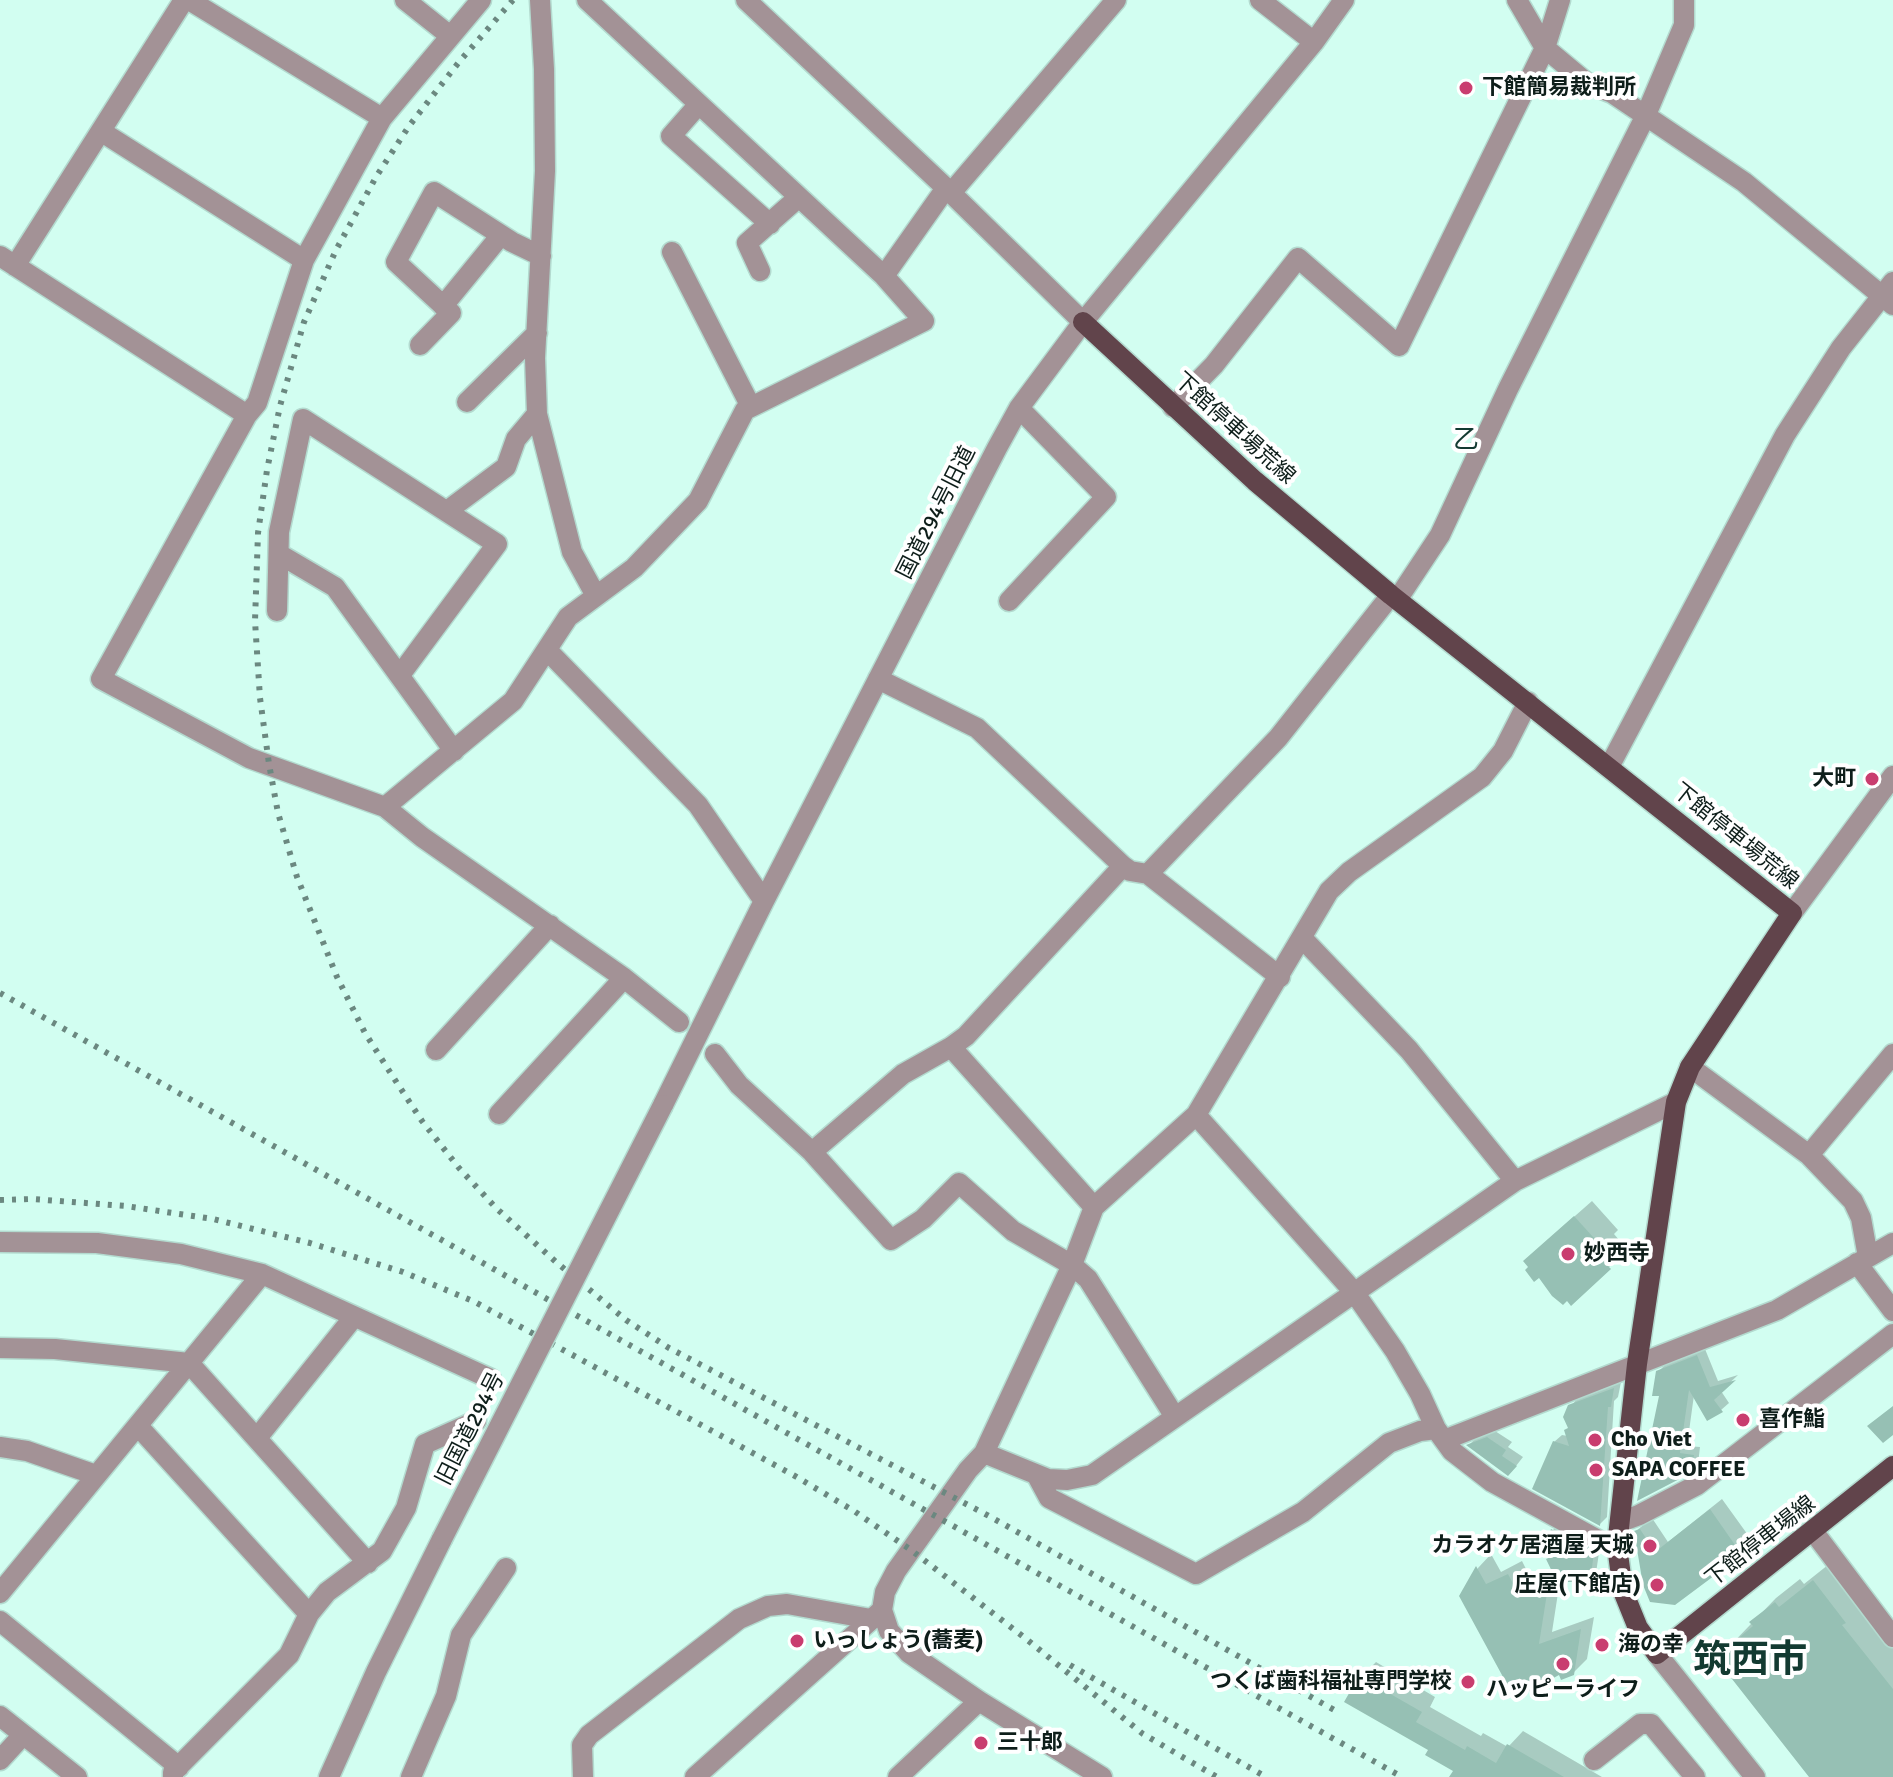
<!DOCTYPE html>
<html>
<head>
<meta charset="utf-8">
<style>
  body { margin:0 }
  canvas { display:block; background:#d2fef1 }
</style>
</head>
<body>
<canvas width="1893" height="1777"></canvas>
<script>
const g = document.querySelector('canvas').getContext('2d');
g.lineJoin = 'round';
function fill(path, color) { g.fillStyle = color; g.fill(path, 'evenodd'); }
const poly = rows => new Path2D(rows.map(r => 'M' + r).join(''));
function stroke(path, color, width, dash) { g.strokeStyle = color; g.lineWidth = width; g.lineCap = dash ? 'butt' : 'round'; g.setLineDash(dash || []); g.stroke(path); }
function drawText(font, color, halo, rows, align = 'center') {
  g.font = font + ' Signika,"Noto Sans JP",sans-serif'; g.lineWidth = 8; g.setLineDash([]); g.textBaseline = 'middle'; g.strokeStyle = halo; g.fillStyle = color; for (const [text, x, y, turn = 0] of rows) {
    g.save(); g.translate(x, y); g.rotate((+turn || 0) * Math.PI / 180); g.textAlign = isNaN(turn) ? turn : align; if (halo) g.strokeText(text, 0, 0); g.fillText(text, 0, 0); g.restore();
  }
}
const shadow = poly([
  [1592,1201,1618,1230,1614,1234,1620,1241,1617,1244,1625,1251,1609,1267,1542,1245],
  [1705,1349,1718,1381,1738,1375,1721,1391,1729,1403,1721,1410,1694,1395,1687,1446,1700,1447,1698,1464,1690,1472,1640,1498,1662,1394,1658,1372,1666,1364],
  [1621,1382,1618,1397,1614,1401,1607,1517,1600,1524,1554,1442,1562,1435,1568,1436,1570,1407,1578,1398],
  [1495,1431,1512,1442,1508,1447,1523,1457,1516,1466,1469,1445,1476,1438],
  [1722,1499,1753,1542,1674,1603,1636,1531,1652,1518,1668,1542],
  [1559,1524,1600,1546,1596,1573,1589,1580,1560,1580,1552,1632,1594,1617,1587,1659,1572,1674,1461,1596,1478,1568,1491,1554,1501,1572,1522,1561,1532,1581,1554,1572,1548,1559,1562,1550,1553,1530],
  [1838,1557,1893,1634,1893,1777,1812,1777,1724,1652,1776,1598,1800,1579,1804,1584],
  [1376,1662,1435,1697,1430,1707,1481,1736,1483,1733,1508,1747,1523,1731,1602,1777,1452,1777,1455,1770,1431,1749,1347,1701,1361,1677]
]);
const building = poly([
  [1574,1216,1603,1248,1600,1252,1605,1258,1603,1261,1611,1269,1571,1306,1567,1301,1563,1305,1552,1296,1539,1278,1534,1282,1525,1270,1528,1267,1523,1261],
  [1697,1355,1710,1387,1736,1380,1714,1400,1723,1412,1707,1421,1689,1390,1680,1453,1694,1455,1691,1473,1637,1501,1659,1396,1652,1396,1656,1371],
  [1614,1388,1611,1407,1608,1407,1600,1526,1532,1489,1553,1441,1569,1446,1564,1430,1568,1428,1563,1417,1568,1405],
  [1893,1406,1893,1435,1883,1443,1867,1426],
  [1487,1437,1506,1450,1502,1456,1517,1466,1508,1476,1466,1445],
  [1710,1509,1742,1555,1675,1605,1650,1602,1643,1585,1634,1531,1640,1529,1655,1552],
  [1551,1529,1594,1553,1590,1582,1557,1582,1546,1559,1562,1552,1546,1543],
  [1476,1566,1486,1584,1508,1574,1518,1593,1549,1581,1539,1644,1581,1629,1574,1675,1561,1680,1559,1675,1515,1699,1459,1596],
  [1813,1580,1846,1623,1842,1625,1893,1689,1893,1777,1809,1777,1721,1665,1723,1651,1753,1626,1749,1622,1775,1602,1779,1607],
  [1359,1676,1422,1712,1416,1722,1465,1750,1467,1746,1496,1763,1507,1744,1564,1777,1449,1777,1453,1771,1425,1755,1428,1750,1344,1702]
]);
const minor = poly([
  [189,0,382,118],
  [405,0,449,35],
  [481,0,382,118,304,260,257,403,247,415,101,679,249,758,385,807,422,837,624,978,679,1022],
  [540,0,544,69,545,171,535,358,537,414,572,552,596,596],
  [746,0,946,188,1083,322],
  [1260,0,1314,42],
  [1517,0,1545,48,1587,83,1612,93,1744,182,1893,305],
  [699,104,671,136,770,224],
  [102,132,304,260],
  [951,193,1116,0],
  [672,252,751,407],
  [0,256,247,415],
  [15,266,184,0],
  [760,271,747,243,799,197],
  [884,276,946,188],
  [443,306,501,235],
  [420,345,451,313,396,262,434,192,512,242,541,256],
  [467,402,537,333],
  [1173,407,1214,365,1298,258,1399,346,1545,48,1560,0],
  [447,511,506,467,516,439,537,414],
  [279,554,335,587,454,751],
  [1397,600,1440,535,1508,389,1645,117,1684,25,1684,0],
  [1009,601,1106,497,1019,408],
  [277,611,279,532,303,419,497,544,400,675],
  [547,650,698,805,764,901],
  [878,679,977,728,1123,866,1130,871,1148,874,1280,977],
  [1609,767,1785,435,1841,348,1893,282],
  [385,807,513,701,568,617,634,568,698,501,745,410,924,321,884,276,587,0],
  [1148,874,1278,738,1391,595],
  [1792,913,1893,776],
  [1302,938,1409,1050,1515,1181],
  [951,1047,1094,1207],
  [436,1050,550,925],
  [715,1054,739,1085,812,1152,891,1240,923,1219,959,1183,1013,1231,1072,1265,1088,1279,1175,1417],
  [1690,1067,1809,1155,1853,1201,1861,1218,1868,1257],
  [663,1105,764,901,997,448,1019,408,1083,322,1314,42,1344,0],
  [499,1114,624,978],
  [1196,1115,1354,1292,1395,1351,1420,1394,1436,1429,1452,1451,1492,1482,1600,1541,1617,1546],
  [812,1152,903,1074,951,1047,966,1036,1123,866],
  [1809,1155,1893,1054],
  [0,1242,97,1243,181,1254,262,1274,491,1379],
  [1857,1263,1893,1311],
  [0,1348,55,1349,189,1363,368,1563],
  [138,1426,309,1614],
  [257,1438,353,1318],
  [1444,1440,1777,1310,1893,1243],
  [0,1447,27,1451,96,1475],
  [984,1453,1048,1479,1067,1480,1092,1475,1515,1181,1676,1102],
  [1036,1474,1049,1498,1196,1574,1303,1512,1389,1443,1420,1431,1436,1429],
  [1620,1522,1639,1515,1697,1485,1893,1334],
  [1813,1531,1893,1637],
  [0,1593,262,1274],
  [882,1610,889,1631,909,1653,979,1701,1102,1777],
  [0,1621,179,1767],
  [1657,1654,1755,1777],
  [0,1716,77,1777],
  [0,1760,23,1735],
  [1594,1760,1640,1724,1651,1724,1695,1777],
  [173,1777,173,1772,289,1655,309,1614,327,1592,382,1551,406,1508,425,1444,476,1421],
  [329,1777,376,1672,442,1539],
  [411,1777,446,1696,461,1635,506,1568],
  [583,1777,582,1745,589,1735,739,1619,768,1606,787,1604,871,1619],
  [695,1777,882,1610,885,1592,896,1571,968,1470,984,1453,1072,1265,1094,1207,1196,1115,1329,891,1349,872,1482,777,1503,751,1528,702],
  [898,1777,979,1701]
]);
const major = poly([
  [1083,322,1255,481,1391,595,1792,913,1690,1067,1676,1102,1637,1364,1617,1546,1623,1591,1638,1628,1657,1654,1893,1466]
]);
const rail = poly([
  [513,0,459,62,409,126,376,177,336,250,304,322,280,406,267,470,258,533,255,621,260,698,269,764,278,813,297,877,337,977,365,1033,397,1083,422,1121,459,1168,496,1208,556,1262,626,1320,669,1348,989,1516,1336,1711],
  [0,993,1402,1777],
  [0,1200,32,1199,126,1206,213,1219,310,1243,403,1272,475,1302,795,1476,854,1511,911,1550,1025,1638,1143,1734,1217,1777],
  [1070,1665,1266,1777]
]);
const minorBridge = poly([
  [442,1539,663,1105]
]);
const markers = [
  [1466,88,8,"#c93d6f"],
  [1872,779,8,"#c93d6f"],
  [1568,1254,8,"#c93d6f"],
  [1743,1420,8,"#c93d6f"],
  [1595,1440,8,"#c93d6f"],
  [1596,1470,8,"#c93d6f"],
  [1650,1546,8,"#c93d6f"],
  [1657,1585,8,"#c93d6f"],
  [797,1641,8,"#c93d6f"],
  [1602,1645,8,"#c93d6f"],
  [1563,1664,8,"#c93d6f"],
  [1468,1682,8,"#c93d6f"],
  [981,1743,8,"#c93d6f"]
];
const poiNames = [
  ["下館簡易裁判所",1482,88],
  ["大町",1856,779,"right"],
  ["妙西寺",1584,1254],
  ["喜作鮨",1759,1420],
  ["Cho Viet",1611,1440],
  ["SAPA COFFEE",1612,1470],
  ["カラオケ居酒屋 天城",1634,1546,"right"],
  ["庄屋(下館店)",1641,1585,"right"],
  ["いっしょう(蕎麦)",813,1641],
  ["海の幸",1618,1645],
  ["つくば歯科福祉専門学校",1452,1682,"right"],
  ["ハッピーライフ",1563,1690,"center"],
  ["三十郎",997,1743]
];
const streetNames = [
  ["下館停車場荒線",1234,429,42],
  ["国道294号旧道",937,513,-63],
  ["下館停車場荒線",1735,837,39],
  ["旧国道294号",471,1429,-63],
  ["下館停車場線",1761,1542,-38]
];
const quarterNames = [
  ["乙",1466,441]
];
const townNames = [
  ["筑西市",1750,1662]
];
fill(shadow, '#0003');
fill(building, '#96c0b4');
stroke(minor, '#b3dacf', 23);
stroke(major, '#b3dacf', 23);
stroke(minor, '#a39296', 20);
stroke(major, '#61444b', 20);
stroke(rail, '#6b8880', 6, [4, 8]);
stroke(minorBridge, '#b3dacf', 23, []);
stroke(minorBridge, '#a39296', 20);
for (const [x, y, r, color] of markers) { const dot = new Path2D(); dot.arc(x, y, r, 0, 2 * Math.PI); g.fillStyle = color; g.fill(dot); stroke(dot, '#fff', 3); }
drawText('bold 22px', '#0e1e1a', '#fff', poiNames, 'left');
drawText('22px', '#0e1e1a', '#fff', streetNames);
drawText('26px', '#133a31', '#fff', quarterNames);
drawText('bold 38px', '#133a31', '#fff', townNames);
</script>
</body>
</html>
